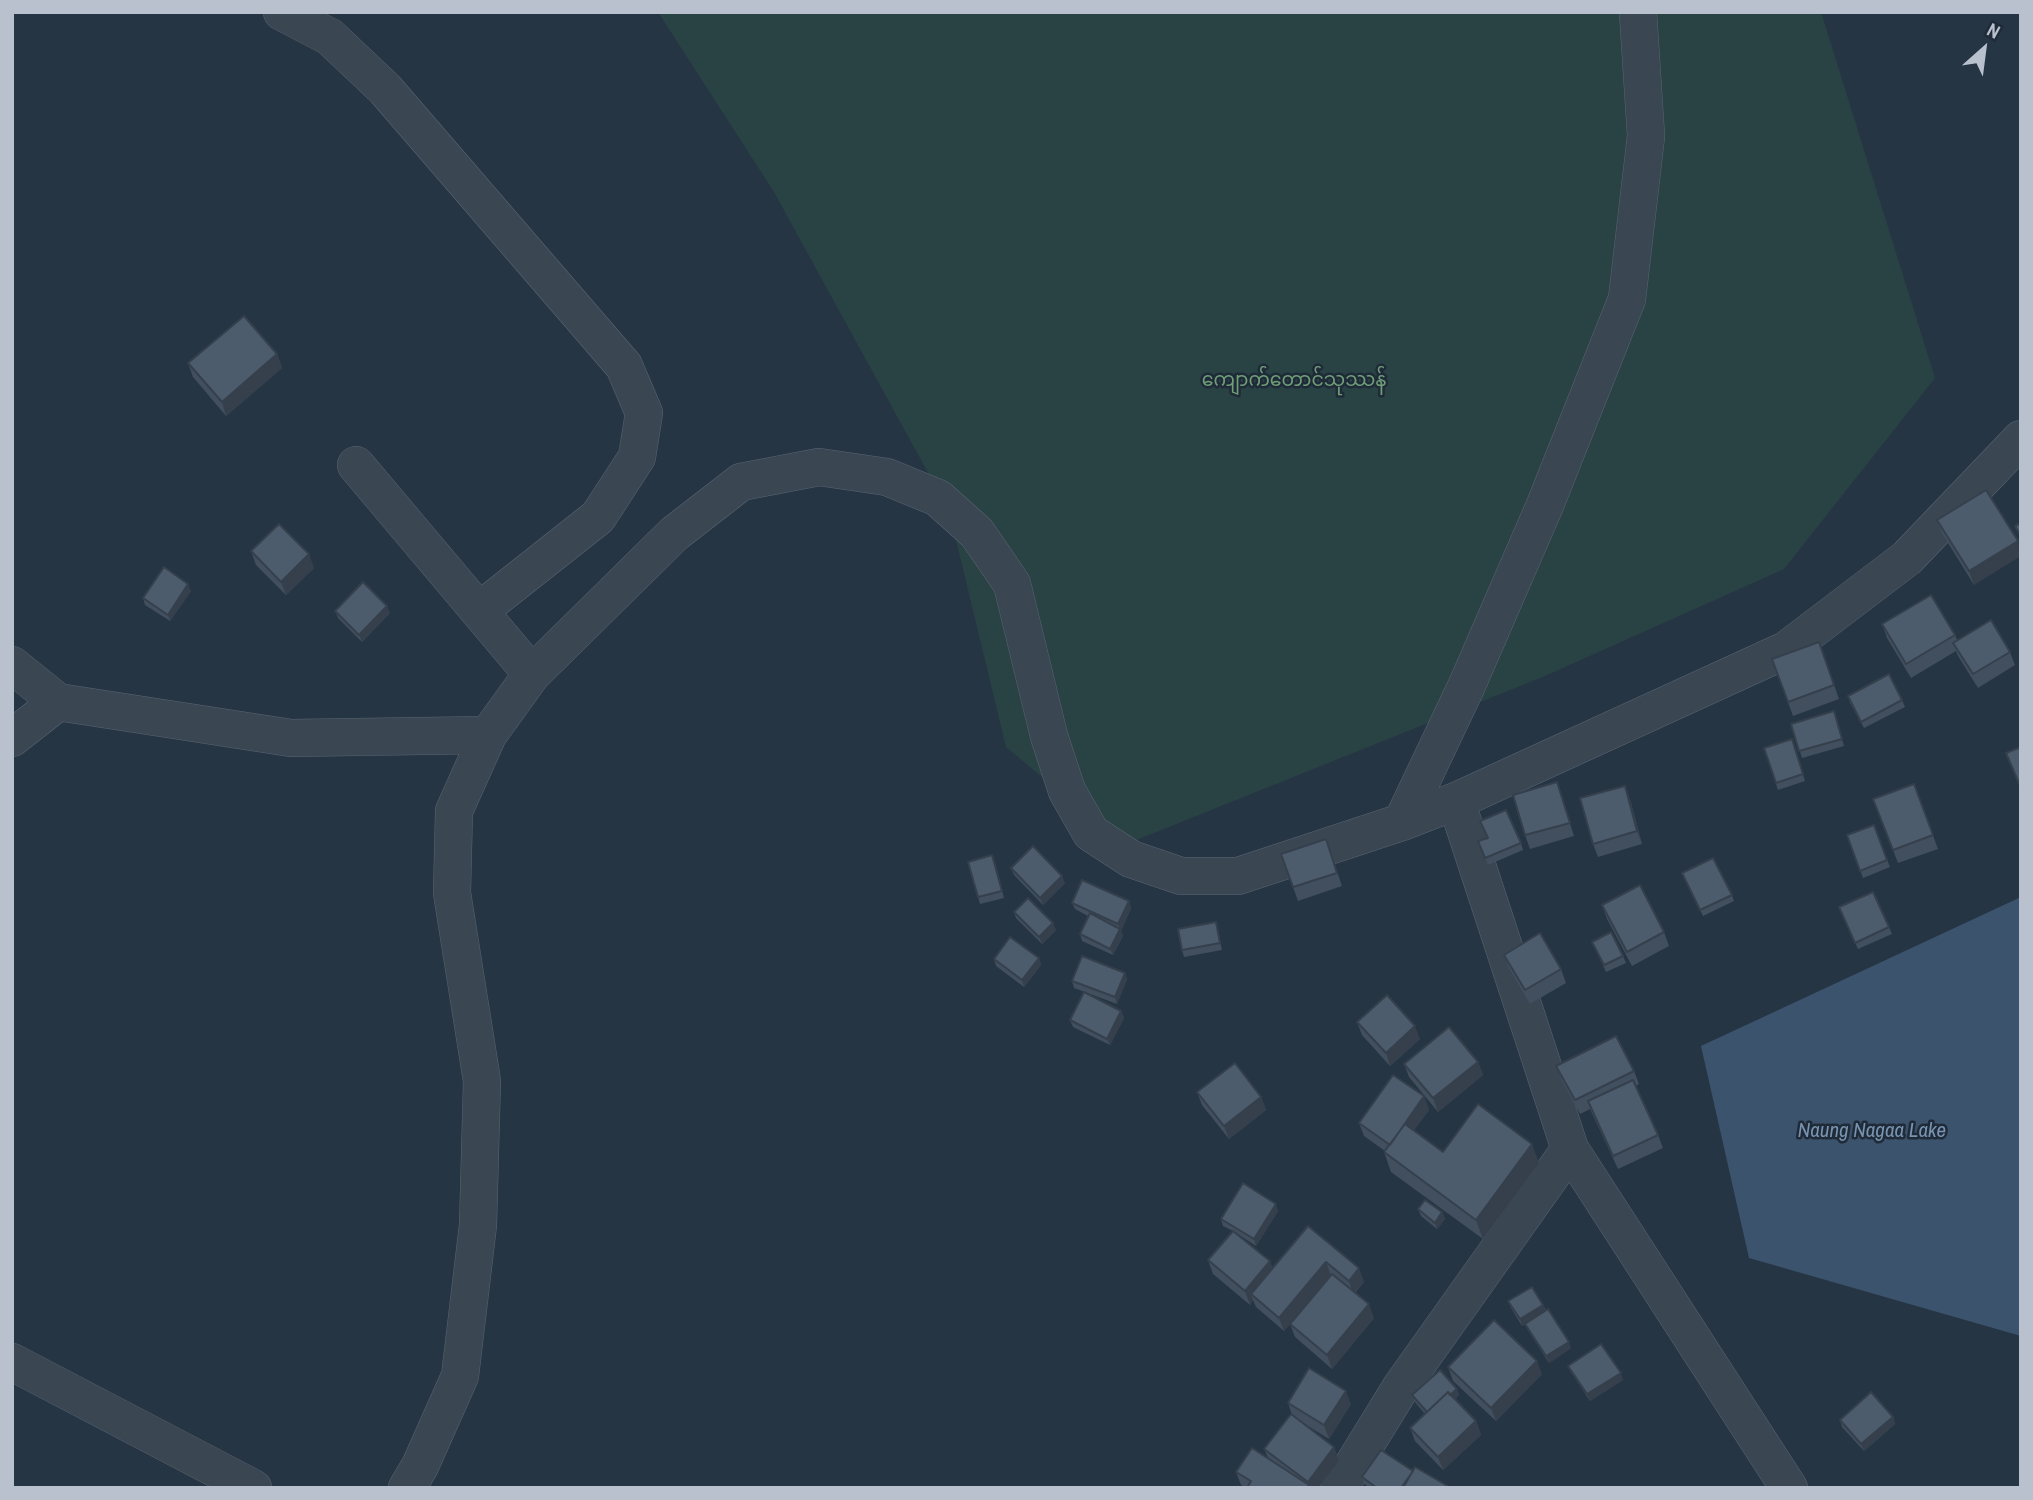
<!DOCTYPE html>
<html>
<head>
<meta charset="utf-8">
<style>
  body { margin:0 }
  #map { position:relative; width:2033px; height:1500px; overflow:hidden; background:#263544; font-family:"Archivo Narrow",sans-serif }
  canvas { display:block }
  .frame { position:absolute; inset:0; border:14px solid #b8c1cd; pointer-events:none }
  .north { position:absolute; left:1949px; top:14px; width:70px; height:70px; -webkit-text-stroke:5px #202b39; paint-order:stroke; rotate:28deg; font-size:19px; font-weight:700; line-height:28px; text-align:center; color:#b8c1cd }
  .north::after { content:''; display:block; margin:auto; width:24px; height:32px; background:#b8c1cd; clip-path:polygon(50% 0,100% 100%,50% 72%,0 100%) }
</style>
</head>
<body>
<div id="map">
<canvas width="2033" height="1500"></canvas>
<div class="frame"></div>
<div class="north">N</div>
</div>
<script>
const g = document.querySelector('canvas').getContext('2d');
g.lineJoin = 'round';
function fill(path, color) { g.fillStyle = color; g.fill(path, 'evenodd'); }
const poly = rows => new Path2D(rows.map(r => 'M' + r).join(''));
function stroke(path, color, width, dash) { g.strokeStyle = color; g.lineWidth = width; g.lineCap = dash ? 'butt' : 'round'; g.setLineDash(dash || []); g.stroke(path); }
function drawText(font, color, halo, rows, align = 'center') {
  g.font = font + ' "Archivo Narrow","Noto Sans Myanmar",sans-serif'; g.lineWidth = 5; g.setLineDash([]); g.textBaseline = 'middle'; g.strokeStyle = halo; g.fillStyle = color; for (const [text, x, y, turn = 0] of rows) {
    g.save(); g.translate(x, y); g.rotate((+turn || 0) * Math.PI / 180); g.textAlign = isNaN(turn) ? turn : align; if (halo) g.strokeText(text, 0, 0); g.fillText(text, 0, 0); g.restore();
  }
}
const green = poly([
  [658,12,1821,12,1935,378,1784,569,1545,676,1124,845,1006,747,949,511,774,192]
]);
const water = poly([
  [2021,897,2021,1336,1749,1258,1701,1046]
]);
const minor = poly([
  [282,12,330,37,385,89,624,366,644,413,637,457,598,517,479,611],
  [356,465,532,674],
  [12,665,58,702,291,738,488,735],
  [12,738,58,702],
  [1456,801,1570,1149,1789,1488],
  [1402,822,1467,685,1545,505,1627,299,1646,136,1638,12],
  [12,1362,253,1488],
  [407,1488,420,1466,460,1376,478,1225,482,1081,452,893,454,811,488,735,532,674,674,534,741,482,819,467,887,477,938,498,977,533,1012,584,1049,736,1067,791,1091,833,1131,859,1181,876,1238,876,1402,822,1456,801,1786,650,1907,558,2021,439],
  [1339,1488,1401,1387,1570,1149]
]);
const wall = poly([
  [277,354,282,368,226,416,193,377,188,363],
  [1986,490,1974,585,1942,533,1937,520],
  [251,551,314,568,286,595,256,565],
  [191,591,170,621,145,605,143,598],
  [335,611,390,613,362,642,338,618],
  [1882,624,1955,635,1957,640,2010,652,2015,665,1978,688,1958,656,1956,651,1911,678,1887,638],
  [1819,642,1839,699,1793,716,1772,659],
  [1848,696,1902,700,1905,707,1864,728,1850,703],
  [1836,718,1844,746,1802,758,1791,724],
  [1792,739,1805,781,1778,790,1764,748],
  [1557,782,1574,836,1530,849,1525,835],
  [1914,784,1938,849,1898,863,1873,799],
  [1630,799,1642,844,1598,857,1593,844],
  [1480,821,1521,843,1523,850,1488,865,1478,841,1487,838],
  [1874,825,1890,867,1863,878,1847,835],
  [1326,839,1342,886,1298,901,1281,854],
  [995,862,1004,898,980,904,978,897],
  [1011,868,1065,883,1043,905,1014,875],
  [1682,873,1732,895,1734,901,1703,916],
  [1129,901,1131,908,1121,931,1123,936,1113,955,1082,941,1080,934,1088,916,1075,909,1072,903],
  [1602,905,1664,932,1669,946,1632,966,1607,919],
  [1839,907,1889,927,1892,934,1858,949],
  [1014,912,1056,930,1042,944,1016,918],
  [1218,929,1222,950,1184,957,1182,950],
  [1592,942,1623,956,1626,963,1606,972],
  [1504,955,1561,969,1566,983,1530,1004,1509,968],
  [1039,958,1041,965,1024,987,996,966,994,959],
  [1127,979,1117,1004,1074,988,1072,981],
  [1121,1011,1124,1018,1110,1045,1073,1027,1070,1020],
  [1357,1022,1420,1039,1390,1066,1362,1035],
  [1478,1062,1483,1075,1438,1112,1409,1077,1404,1064],
  [1556,1066,1634,1071,1639,1084,1636,1086,1658,1135,1663,1148,1618,1169,1590,1109,1580,1114,1561,1079],
  [1197,1092,1261,1097,1266,1110,1229,1139,1202,1105],
  [1424,1096,1429,1110,1414,1130,1443,1152,1539,1163,1483,1239,1391,1172,1384,1152,1385,1151,1364,1136,1359,1123],
  [1418,1209,1442,1212,1445,1219,1437,1229,1421,1216],
  [1278,1211,1256,1246,1238,1234,1270,1261,1272,1268,1308,1226,1364,1282,1355,1293,1374,1318,1332,1369,1295,1337,1290,1324,1306,1305,1284,1331,1256,1307,1253,1300,1250,1305,1213,1274,1208,1260,1233,1231,1223,1226,1221,1219],
  [1508,1301,1543,1305,1546,1310,1571,1348,1549,1363,1528,1330,1525,1324,1522,1326,1511,1308],
  [1568,1366,1623,1380,1590,1401,1571,1372],
  [1448,1367,1542,1374,1496,1421,1453,1381],
  [1457,1389,1459,1395,1455,1399,1476,1421,1481,1435,1443,1470,1415,1441,1410,1428,1425,1414,1414,1401,1412,1395],
  [1288,1403,1351,1404,1329,1439,1295,1418,1334,1447,1339,1461,1318,1488,1245,1488,1241,1485,1236,1472,1268,1458,1264,1449,1292,1415],
  [1893,1417,1895,1424,1864,1451,1842,1427,1840,1420],
  [1413,1471,1451,1488,1370,1488,1364,1484,1362,1477]
]);
const shadedWall = poly([
  [277,354,282,368,226,416,222,402],
  [2018,541,2021,550,2021,556,1974,585,1969,571],
  [309,554,314,568,286,595,281,582],
  [188,584,191,591,170,621,168,615],
  [387,606,390,613,362,642,359,635],
  [1625,786,1630,799,1642,844,1637,831],
  [1062,876,1065,883,1043,905,1040,898],
  [1129,901,1131,908,1121,931,1123,936,1113,955,1110,949,1120,929,1118,924],
  [1216,922,1218,929,1222,950,1220,943],
  [1053,923,1056,930,1042,944,1039,937],
  [1039,958,1041,965,1024,987,1022,980],
  [1125,973,1127,979,1117,1004,1115,997],
  [1121,1011,1124,1018,1110,1045,1107,1039],
  [1415,1026,1420,1039,1390,1066,1386,1053],
  [1478,1062,1483,1075,1438,1112,1433,1098],
  [1424,1096,1429,1110,1394,1158,1390,1145],
  [1261,1097,1266,1110,1229,1139,1224,1126],
  [1532,1144,1539,1163,1483,1239,1476,1220],
  [1276,1204,1278,1211,1256,1246,1254,1239],
  [1442,1212,1445,1219,1437,1229,1435,1223],
  [1270,1261,1275,1274,1251,1294,1253,1300,1250,1305,1245,1291],
  [1326,1262,1331,1276,1284,1331,1279,1318],
  [1359,1268,1364,1282,1353,1294,1349,1281],
  [1369,1304,1374,1318,1332,1369,1327,1355],
  [1543,1305,1546,1311,1522,1326,1520,1319],
  [1569,1342,1571,1348,1549,1363,1546,1356],
  [1537,1361,1542,1374,1496,1421,1491,1408],
  [1621,1373,1623,1380,1590,1401,1587,1394],
  [1457,1389,1459,1395,1431,1421,1429,1414],
  [1346,1391,1351,1404,1329,1439,1324,1425],
  [1893,1417,1895,1424,1864,1451,1861,1444],
  [1476,1421,1481,1435,1443,1470,1438,1457],
  [1334,1447,1339,1461,1318,1488,1307,1488,1309,1485,1308,1482]
]);
const building = poly([
  [244,316,277,354,222,402,188,363,244,316],
  [1986,490,2018,541,1969,571,1937,520,1986,490],
  [2021,523,2021,536,2015,526,2021,523],
  [279,524,309,554,281,582,251,551,279,524],
  [164,567,188,584,168,615,143,598,164,567],
  [363,582,387,606,359,635,335,611,363,582],
  [1931,595,1955,635,1906,664,1882,624,1931,595],
  [1991,620,2010,652,1973,674,1953,643,1991,620],
  [1819,642,1834,685,1788,702,1772,659,1819,642],
  [1889,674,1902,700,1861,722,1848,696,1889,674],
  [1834,711,1842,739,1799,751,1791,724,1834,711],
  [1792,739,1803,774,1776,783,1764,748,1792,739],
  [2021,747,2021,788,2006,753,2021,747],
  [1557,782,1570,823,1525,835,1513,795,1557,782],
  [1914,784,1933,835,1893,850,1873,799,1914,784],
  [1625,786,1637,831,1593,844,1580,798,1625,786],
  [1506,810,1521,843,1485,858,1478,841,1488,838,1480,821,1506,810],
  [1874,825,1887,860,1860,871,1847,835,1874,825],
  [1326,839,1337,873,1293,887,1281,854,1326,839],
  [1033,846,1062,876,1040,898,1011,868,1033,846],
  [992,855,1002,891,978,897,968,862,992,855],
  [1713,858,1732,895,1700,910,1682,873,1713,858],
  [1082,880,1129,901,1118,924,1072,903,1082,880],
  [1640,885,1664,932,1627,952,1602,905,1640,885],
  [1873,892,1889,927,1855,943,1839,907,1873,892],
  [1028,898,1053,923,1039,937,1014,912,1028,898],
  [1090,913,1120,929,1110,949,1080,934,1090,913],
  [1216,922,1220,943,1182,950,1178,929,1216,922],
  [1611,932,1623,956,1604,965,1592,942,1611,932],
  [1540,933,1561,969,1525,990,1504,955,1540,933],
  [1010,937,1039,958,1022,980,994,959,1010,937],
  [1082,956,1125,973,1115,997,1072,981,1082,956],
  [1084,992,1121,1011,1107,1039,1070,1020,1084,992],
  [1387,995,1415,1026,1386,1053,1357,1022,1387,995],
  [1449,1027,1478,1062,1433,1098,1404,1064,1449,1027],
  [1616,1036,1634,1071,1575,1100,1556,1066,1616,1036],
  [1235,1063,1261,1097,1224,1126,1197,1092,1235,1063],
  [1393,1075,1424,1096,1390,1145,1359,1123,1393,1075],
  [1633,1080,1658,1135,1613,1156,1588,1101,1633,1080],
  [1478,1104,1532,1144,1476,1220,1384,1152,1405,1124,1443,1152,1478,1104],
  [1243,1183,1276,1204,1254,1239,1221,1219,1243,1183],
  [1425,1200,1442,1212,1435,1223,1418,1209,1425,1200],
  [1308,1226,1359,1268,1349,1281,1326,1262,1279,1318,1251,1294,1308,1226],
  [1233,1231,1270,1261,1245,1291,1208,1260,1233,1231],
  [1332,1274,1369,1304,1327,1355,1290,1324,1332,1274],
  [1532,1287,1543,1305,1520,1319,1508,1301,1532,1287],
  [1548,1309,1569,1342,1546,1356,1525,1324,1548,1309],
  [1494,1320,1537,1361,1491,1408,1448,1367,1494,1320],
  [1601,1344,1621,1373,1587,1394,1568,1366,1601,1344],
  [1309,1368,1346,1391,1324,1425,1288,1403,1309,1368],
  [1440,1370,1457,1389,1450,1395,1448,1392,1427,1412,1412,1395,1440,1370],
  [1448,1392,1476,1421,1438,1457,1410,1428,1448,1392],
  [1871,1392,1893,1417,1861,1444,1840,1420,1871,1392],
  [1291,1414,1334,1447,1308,1482,1264,1449,1291,1414],
  [1252,1448,1309,1485,1307,1488,1247,1488,1251,1481,1236,1472,1252,1448],
  [1381,1450,1413,1471,1401,1488,1377,1488,1362,1477,1381,1450],
  [1415,1467,1451,1488,1403,1488,1415,1467]
]);
const parkNames = [
  ["ကျောက်တောင်သုဿန်",1294,381]
];
const waterNames = [
  ["Naung Nagaa Lake",1872,1131]
];
fill(green, '#294345');
fill(water, '#3c536d');
stroke(minor, '#596471', 38);
stroke(minor, '#3b4653', 37);
fill(wall, '#414f5e');
fill(shadedWall, '#35404c');
fill(building, '#4c5c6d');
stroke(building, '#35404c', 2);
drawText('19px', '#6f9e77', '#202b39', parkNames);
drawText('italic 21px', '#7894b0', '#202b39', waterNames);
</script>
</body>
</html>
